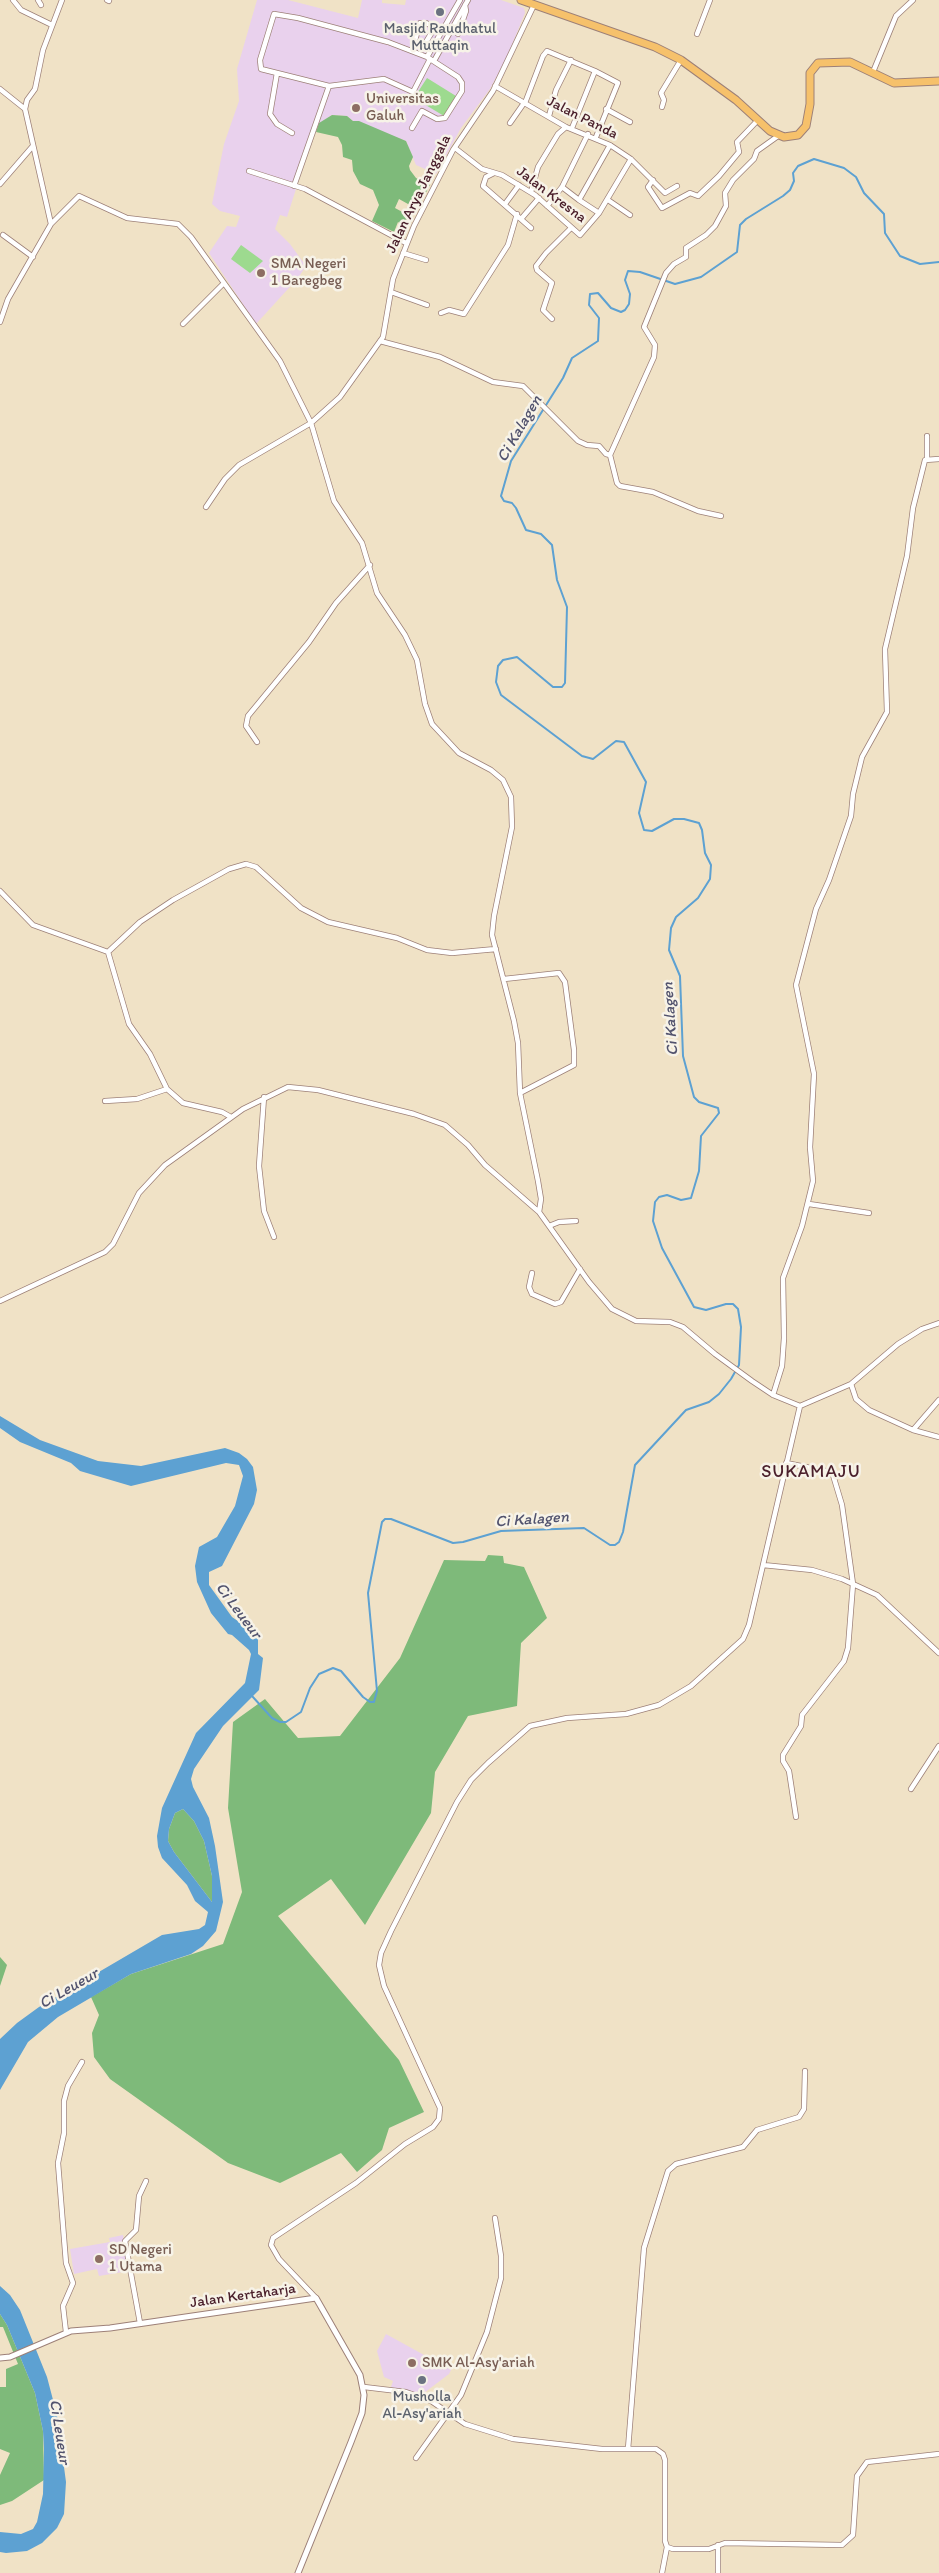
<!DOCTYPE html>
<html>
<head>
<meta charset="utf-8">
<style>
  body { margin:0 }
  canvas { display:block; background:#f0e2c6 }
</style>
</head>
<body>
<canvas width="939" height="2573"></canvas>
<script>
const g = document.querySelector('canvas').getContext('2d');
g.lineJoin = 'round';
function fill(path, color) { g.fillStyle = color; g.fill(path, 'evenodd'); }
const poly = rows => new Path2D(rows.map(r => 'M' + r).join(''));
function stroke(path, color, width, dash) { g.strokeStyle = color; g.lineWidth = width; g.lineCap = dash ? 'butt' : 'round'; g.setLineDash(dash || []); g.stroke(path); }
function drawText(font, color, halo, rows, align = 'center') {
  g.font = font + ' Itim,sans-serif'; g.lineWidth = 5; g.setLineDash([]); g.textBaseline = 'middle'; g.strokeStyle = halo; g.fillStyle = color; for (const [text, x, y, turn = 0] of rows) {
    g.save(); g.translate(x, y); g.rotate((+turn || 0) * Math.PI / 180); g.textAlign = isNaN(turn) ? turn : align; if (halo) g.strokeText(text, 0, 0); g.fillText(text, 0, 0); g.restore();
  }
}
const built = poly([
  [257,0,288,0,358,18,362,0,382,0,382,3,405,5,406,0,501,0,524,8,525,13,507,57,490,89,461,128,436,174,416,165,406,141,353,121,347,116,332,115,316,127,287,217,280,215,275,229,290,244,306,266,298,278,256,324,209,253,227,226,236,227,240,216,220,211,212,204,224,144,239,101,237,69],
  [123,2235,129,2271,99,2276,97,2269,74,2274,70,2249,110,2242,109,2238],
  [386,2334,435,2361,453,2366,449,2374,420,2396,391,2387,393,2381,384,2377,377,2351]
]);
const green = poly([
  [427,78,456,96,444,116,414,98],
  [241,245,263,261,250,273,231,259]
]);
const forest = poly([
  [332,115,347,116,353,121,359,121,406,141,413,157,409,166,410,170,416,178,430,185,417,209,399,199,395,208,408,215,404,226,398,222,394,232,372,221,379,205,373,190,360,184,353,171,352,160,343,157,342,145,338,137,316,132,319,123],
  [488,1555,503,1556,504,1563,524,1567,547,1618,521,1643,517,1706,468,1716,435,1772,431,1813,365,1925,331,1879,278,1916,399,2060,424,2112,389,2128,382,2150,357,2172,341,2153,280,2183,228,2163,110,2079,94,2057,92,2033,99,2015,91,1997,131,1974,223,1944,242,1892,228,1808,233,1722,265,1699,298,1738,340,1736,400,1658,444,1560,485,1561],
  [183,1809,194,1821,204,1841,212,1876,212,1902,174,1852,168,1841,169,1829,175,1813],
  [0,1957,7,1965,0,1986],
  [0,2314,7,2325,35,2393,43,2431,44,2480,12,2501,0,2505,0,2475,10,2453,0,2449,0,2387,6,2387,6,2369,18,2364,3,2327,0,2327]
]);
const water = poly([
  [0,1416,40,1440,98,1461,141,1466,225,1448,239,1453,247,1459,253,1467,257,1490,254,1504,222,1566,209,1572,209,1585,232,1617,258,1635,258,1654,263,1658,259,1690,223,1726,194,1769,191,1779,193,1787,209,1818,215,1846,223,1902,216,1931,203,1946,191,1954,131,1974,58,2017,28,2042,0,2090,0,2039,17,2023,39,2007,162,1935,199,1929,205,1925,208,1912,195,1901,187,1885,162,1858,158,1847,157,1836,162,1808,196,1733,245,1683,251,1654,249,1650,232,1635,228,1634,211,1613,197,1582,195,1566,199,1547,217,1537,235,1506,243,1476,239,1465,226,1463,131,1486,80,1471,71,1463,20,1442,0,1428],
  [183,1809,194,1821,204,1841,212,1876,212,1902,174,1852,168,1841,169,1829,175,1813],
  [0,2286,10,2295,20,2310,47,2377,57,2415,66,2482,64,2514,57,2528,42,2543,27,2551,6,2553,0,2552,0,2532,21,2534,33,2529,37,2522,43,2494,44,2449,43,2431,35,2393,7,2325,0,2314]
]);
const stream = poly([
  [252,1696,272,1718,280,1722,286,1722,301,1712,310,1688,319,1674,333,1668,341,1671,363,1697,370,1702,374,1702,377,1691,368,1593,382,1522,385,1519,391,1519,453,1543,463,1542,501,1531,584,1528,610,1545,615,1545,619,1542,623,1532,635,1465,686,1410,709,1402,719,1394,731,1379,739,1365,741,1327,738,1309,733,1304,726,1304,706,1310,694,1307,662,1248,653,1221,655,1202,659,1197,667,1195,681,1200,691,1198,699,1171,701,1136,719,1113,718,1108,699,1102,694,1097,683,1056,680,976,669,950,671,928,676,917,698,898,710,879,711,865,705,853,702,830,699,823,684,819,674,819,652,831,644,830,639,813,646,782,624,742,616,741,593,759,582,756,501,695,496,682,498,666,503,660,517,657,553,687,562,687,565,683,567,607,557,580,552,545,541,534,526,530,516,508,512,503,504,501,501,496,511,461,563,378,572,358,598,341,599,318,589,305,590,294,598,293,611,308,621,312,625,310,629,304,630,294,625,280,628,271,640,272,675,284,701,277,737,252,740,225,746,219,783,196,790,190,794,181,793,173,798,166,814,159,844,168,856,177,864,193,884,214,885,233,900,256,920,264,939,262]
]);
const minor = poly([
  [13,0,21,10,52,25],
  [38,0,41,5],
  [107,0,109,1],
  [534,5,493,91,453,150,414,226,393,279,383,337,340,397,311,423,334,501,362,543,377,593,405,635,417,660,425,704,432,724,459,753,491,770,503,780,511,797,512,827,494,916,492,935,514,1021,518,1043,520,1093,538,1181,541,1199,539,1212],
  [458,34,466,11,465,5],
  [697,34,710,0],
  [415,46,426,42,435,27],
  [412,51,420,23,426,23,442,31],
  [427,57,460,0],
  [434,61,468,0],
  [873,72,896,16,913,0],
  [277,73,270,114,277,124,292,133],
  [329,86,261,69,260,60,274,14,298,18,388,42,427,57,458,77,462,83,462,91,445,118,437,119,422,111,412,128],
  [495,86,566,127,610,145,631,159,665,193,677,186],
  [0,89,25,109],
  [525,103,543,56,547,51,595,71],
  [662,107,664,100,661,93,681,60],
  [606,109,630,122],
  [549,116,556,90,571,60],
  [510,123,524,103],
  [572,128,595,71,618,83,596,137],
  [455,148,482,169,502,175,535,195,580,235,599,213,631,159],
  [249,171,305,189,406,243],
  [494,173,486,177,483,186,531,228],
  [653,180,648,187,662,208,690,193,698,196,719,176,739,152,737,142,758,120],
  [0,184,32,147],
  [294,186,329,86,384,79,413,92,430,59],
  [562,187,579,200,610,145],
  [531,192,538,167,558,134,566,127],
  [579,200,599,213],
  [608,200,630,215],
  [505,204,519,185],
  [547,206,562,187,588,134],
  [521,219,539,198],
  [51,224,79,196,127,218,178,224,191,237,280,361,311,423,239,465,225,479,206,507],
  [3,235,33,257],
  [403,253,426,260],
  [391,292,427,305],
  [441,313,449,310,464,314,508,245,517,214],
  [552,319,543,310,552,283,537,270,536,266,546,253,571,228],
  [0,322,8,299,51,224,25,109,27,100,35,89,43,50,62,0],
  [183,324,223,284],
  [380,341,440,357,493,382,523,386,578,441,587,445,599,446,606,454,610,455],
  [927,459,927,436],
  [721,516,698,511,653,492,620,486,617,483,610,455,654,357,655,345,644,327,666,273,674,264,686,257,686,248,706,235,715,226,726,206,725,193,733,180,754,159,757,151,778,136],
  [257,742,246,726,248,716,309,642,336,603,370,565],
  [0,891,33,925,108,952,129,1024,150,1054,167,1089,183,1103,222,1112,231,1117],
  [108,952,140,922,173,900,229,869,246,864,256,867,301,908,328,922,397,938,427,950,452,953,496,949],
  [504,979,559,973,565,982,574,1050,574,1065,520,1093],
  [264,1097,259,1166,264,1211,274,1237],
  [105,1101,137,1099,167,1089],
  [809,1204,869,1213],
  [549,1226,559,1222,576,1221],
  [532,1273,529,1287,532,1294,555,1304,561,1302,580,1269],
  [0,1301,105,1252,113,1244,139,1193,165,1165,243,1109,288,1087,318,1090,414,1114,445,1125,468,1145,485,1165,539,1212,589,1282,612,1309,636,1321,670,1322,683,1327,715,1354,752,1381,773,1395,800,1406,851,1384,898,1344,922,1329,939,1323],
  [851,1384,856,1399,869,1410,913,1430,939,1400],
  [773,1395,782,1366,784,1338,783,1278,802,1226,813,1181,810,1147,814,1074,796,985,816,909,829,880,851,816,853,794,862,757,887,712,885,649,907,556,913,508,925,460,939,459],
  [913,1430,939,1437],
  [786,1463,826,1471,833,1475,842,1505,853,1584,848,1648,844,1661,802,1715,801,1726,783,1755,783,1761,789,1771,796,1817],
  [763,1565,812,1570,842,1579,877,1595,939,1653],
  [911,1789,939,1746],
  [316,2298,279,2259,271,2245,273,2238,356,2183,405,2144,433,2127,439,2119,440,2108,384,1986,379,1965,381,1953,391,1931,457,1802,471,1780,488,1763,530,1726,567,1718,626,1714,659,1705,691,1686,743,1639,749,1625,800,1406],
  [140,2323,125,2241,136,2230,139,2196,146,2181],
  [66,2332,63,2306,73,2283,66,2263,58,2163,64,2133,64,2101,68,2086,82,2062],
  [364,2387,406,2392,431,2401,465,2424,513,2439,602,2449,656,2449,663,2454,665,2460,665,2541,667,2547,673,2549,709,2549,725,2543,842,2545,853,2535,857,2476,867,2462,939,2454],
  [628,2449,644,2248,668,2171,676,2164,743,2147,757,2130,799,2117,804,2109,805,2071],
  [416,2458,461,2395,487,2332,501,2278,501,2256,495,2218],
  [662,2573,667,2547],
  [718,2573,718,2545]
]);
const tertiary = poly([
  [0,2358,10,2357,71,2331,110,2328,316,2298,360,2375,364,2395,362,2413,351,2442,298,2573]
]);
const trunk = poly([
  [521,0,655,47,681,60,736,100,770,131,784,137,798,135,806,126,810,104,810,73,818,63,850,62,894,83,939,81]
]);
const markers = [
  [440,12,5,"#6b7280"],
  [356,108,5,"#8d6e63"],
  [261,273,5,"#8d6e63"],
  [99,2259,5,"#8d6e63"],
  [412,2363,5,"#8d6e63"],
  [422,2380,5,"#6b7280"]
];
const worshipNames = [
  ["Masjid Raudhatul",440,29],
  ["Muttaqin",440,46],
  ["Musholla",422,2397],
  ["Al-Asy'ariah",422,2414]
];
const educationNames = [
  ["Universitas",366,99],
  ["Galuh",366,116],
  ["SMA Negeri",271,264],
  ["1 Baregbeg",271,281],
  ["SD Negeri",109,2250],
  ["1 Utama",109,2267],
  ["SMK Al-Asy'ariah",422,2363]
];
const streetNames = [
  ["Jalan Panda",582,118,27],
  ["Jalan Arya Janggala",419,194,-64],
  ["Jalan Kresna",551,195,37],
  ["Jalan Kertaharja",243,2296,-8]
];
const waterNames = [
  ["Ci Kalagen",520,429,-60],
  ["Ci Kalagen",671,1019,-94],
  ["Ci Kalagen",532,1520,-4],
  ["Ci Leueur",238,1611,53],
  ["Ci Leueur",69,1989,-30],
  ["Ci Leueur",59,2432,81]
];
const quarterNames = [
  ["SUKAMAJU",811,1472]
];
fill(built, '#e9d1ed');
fill(green, '#9dda8f');
fill(forest, '#7eba7a');
fill(water, '#5da1d2');
stroke(stream, '#5da1d2', 2);
stroke(minor, '#9d8078', 6);
stroke(tertiary, '#9d8078', 7);
stroke(trunk, '#9d8078', 9);
stroke(minor, '#fff', 4.5);
stroke(tertiary, '#fff', 5);
stroke(trunk, '#f6c16b', 7);
for (const [x, y, r, color] of markers) { const dot = new Path2D(); dot.arc(x, y, r, 0, 2 * Math.PI); g.fillStyle = color; g.fill(dot); stroke(dot, '#f7f3e8', 2); }
drawText('15px', '#5b616d', '#f7f3e8', worshipNames);
drawText('15px', '#785e54', '#f7f3e8', educationNames, 'left');
drawText('15px', '#4a1f2b', '#f7f3e8', streetNames);
drawText('italic 16px', '#52536e', '#f7f3e8', waterNames);
g.letterSpacing = '1px';
drawText('18px', '#4a1f2b', '#f7f3e8', quarterNames);
g.letterSpacing = '0px';
</script>
</body>
</html>
